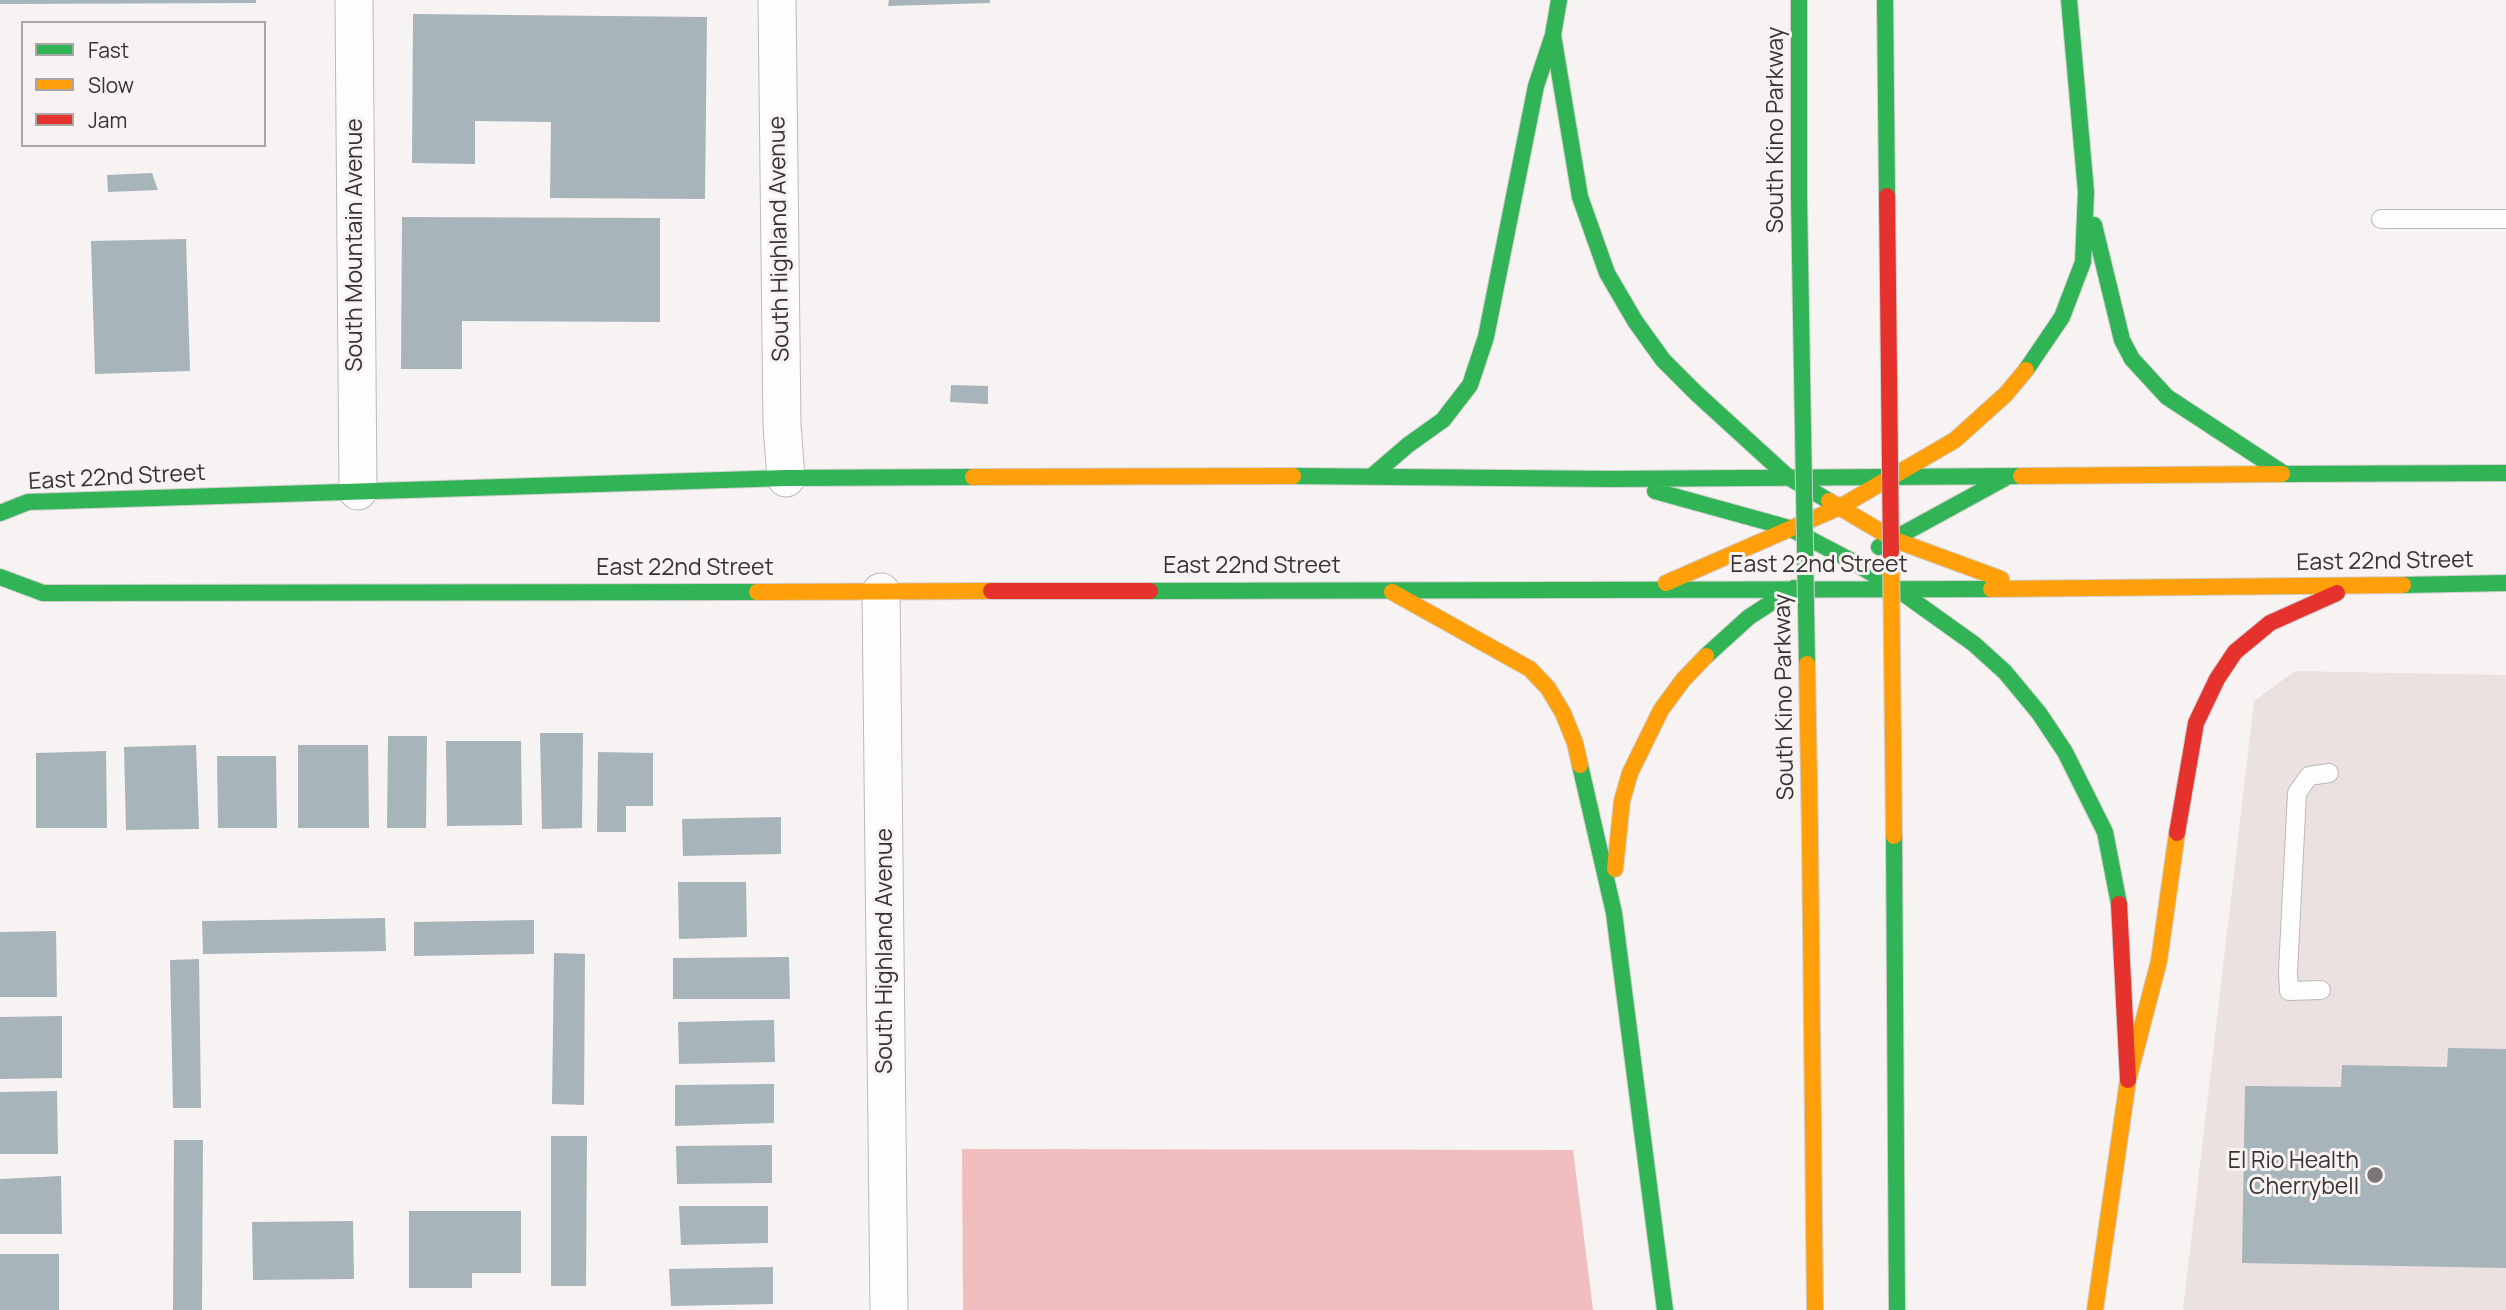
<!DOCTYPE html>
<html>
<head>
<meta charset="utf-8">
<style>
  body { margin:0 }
  #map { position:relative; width:2506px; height:1310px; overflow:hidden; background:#f8f3f3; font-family:Manrope,sans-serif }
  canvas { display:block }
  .legend { position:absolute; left:21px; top:21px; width:245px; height:126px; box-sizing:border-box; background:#f9f2f2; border:2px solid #aba6a6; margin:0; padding:9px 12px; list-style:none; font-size:21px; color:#363333 }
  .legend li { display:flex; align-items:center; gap:14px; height:35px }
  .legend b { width:35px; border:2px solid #aba6a6 }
</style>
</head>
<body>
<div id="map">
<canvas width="2506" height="1310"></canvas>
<ul class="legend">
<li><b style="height:9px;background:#30b455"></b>Fast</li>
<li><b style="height:9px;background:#ff9f0a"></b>Slow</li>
<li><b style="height:9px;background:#e5322d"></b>Jam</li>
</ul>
</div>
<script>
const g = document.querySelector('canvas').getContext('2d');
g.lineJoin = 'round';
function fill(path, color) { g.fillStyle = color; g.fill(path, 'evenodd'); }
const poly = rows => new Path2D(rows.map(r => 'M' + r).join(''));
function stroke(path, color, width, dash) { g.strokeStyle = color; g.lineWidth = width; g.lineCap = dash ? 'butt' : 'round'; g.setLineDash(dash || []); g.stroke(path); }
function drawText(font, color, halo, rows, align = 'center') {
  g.font = font + ' Manrope,sans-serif'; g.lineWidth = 6; g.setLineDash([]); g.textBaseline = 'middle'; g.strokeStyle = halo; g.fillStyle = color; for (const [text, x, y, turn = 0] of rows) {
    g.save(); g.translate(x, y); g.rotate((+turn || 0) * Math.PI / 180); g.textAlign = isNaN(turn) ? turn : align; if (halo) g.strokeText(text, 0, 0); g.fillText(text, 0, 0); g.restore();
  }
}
const built = poly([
  [2295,671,2506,675,2506,1310,2183,1310,2254,701]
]);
const water = poly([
  [962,1149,1573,1150,1593,1310,963,1310]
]);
const building = poly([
  [0,0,256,0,256,3,0,4],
  [889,0,990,0,990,3,888,6],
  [413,14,707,17,705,199,550,198,551,122,475,121,475,164,412,163],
  [152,173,158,190,108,192,107,175],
  [402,217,660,218,660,322,462,321,462,369,401,369],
  [186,239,190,371,95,374,91,241],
  [951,385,988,386,988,404,950,402],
  [540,733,583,733,582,828,542,829],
  [388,736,427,736,426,828,387,828],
  [446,741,521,741,522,825,447,826],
  [196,745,199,829,126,830,124,747],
  [298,745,368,745,369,828,298,828],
  [106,751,107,828,36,828,36,753],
  [598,752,653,753,653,806,626,806,626,832,597,832],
  [217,756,276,756,277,828,218,828],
  [781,817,781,854,683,856,682,819],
  [678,882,746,882,747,937,679,939],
  [385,918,386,951,203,954,202,921],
  [534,920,534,954,414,956,414,922],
  [56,931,57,997,0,997,0,932],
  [554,953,585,954,584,1105,552,1104],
  [789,957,790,999,673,999,673,958],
  [199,959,201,1108,173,1108,170,960],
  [62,1016,62,1078,0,1079,0,1017],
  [774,1020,775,1062,679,1064,678,1022],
  [2448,1048,2506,1049,2506,1268,2242,1263,2245,1086,2341,1087,2342,1065,2447,1067],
  [774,1084,774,1123,675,1126,675,1085],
  [57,1091,58,1154,0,1154,0,1092],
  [551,1136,587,1136,586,1286,551,1286],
  [174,1140,203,1140,202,1310,173,1310],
  [772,1145,772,1183,677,1184,676,1146],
  [61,1176,62,1234,0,1234,0,1179],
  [679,1206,768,1206,768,1243,681,1245],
  [409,1211,521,1211,521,1273,472,1273,472,1288,409,1288],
  [353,1221,354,1279,253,1280,252,1222],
  [0,1254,59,1254,59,1310,0,1310],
  [773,1267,773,1304,671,1306,669,1269]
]);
const lane = poly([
  [2381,219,2506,219],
  [2321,990,2289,991,2288,972,2297,793,2309,776,2329,773]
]);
const street = poly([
  [354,0,358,491],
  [777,0,782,425,786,478],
  [881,592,889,1310]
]);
const fast = poly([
  [1799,0,1799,198],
  [1885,0,1887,196],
  [1553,35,1580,197,1607,273,1635,321,1663,360,1696,393,1788,477,1829,501],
  [2094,225,2122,340,2132,359,2167,397,2283,473],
  [2026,370,2062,317,2083,262,2086,192,2069,0],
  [2282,474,2506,473],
  [1293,476,1610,479,2021,476],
  [1372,476,1408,445,1443,420,1470,385,1486,337,1536,86,1553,35,1559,0],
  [1655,491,1789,528,1850,560,1897,589,1974,644,2005,672,2039,713,2065,752,2105,832,2119,904],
  [0,513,28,502,786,478,973,477],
  [1879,547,2007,477],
  [0,577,43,593,757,592],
  [2403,585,2506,583],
  [1150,591,1991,589],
  [1706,656,1749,617,1794,588],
  [1580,765,1614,913,1665,1310],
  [1894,836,1897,1310]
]);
const slow = poly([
  [2021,476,2282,474],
  [973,477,1293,476],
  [1829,501,1895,540,2001,579],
  [1666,583,1840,507,1955,440,2006,394,2026,370],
  [1991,589,2403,585],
  [757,592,991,591],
  [1392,592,1530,669,1548,688,1563,713,1575,743,1580,765],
  [1810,839,1815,1310],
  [1615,869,1622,801,1630,773,1661,710,1683,680,1706,656],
  [2095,1310,2128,1080,2159,961,2177,833]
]);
const jam = poly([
  [991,591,1150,591],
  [2177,833,2196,723,2217,679,2235,652,2270,623,2337,593],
  [2119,904,2128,1080]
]);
const fastBridge = poly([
  [1799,198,1807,664]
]);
const slowBridge = poly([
  [1891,555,1894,836],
  [1807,664,1810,839]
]);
const jamBridge = poly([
  [1887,196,1891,555]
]);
const markers = [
  [2375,1175,9,"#7a7676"]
];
const streetNames = [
  ["South Kino Parkway",1777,130,-90],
  ["South Highland Avenue",780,239,-91],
  ["South Mountain Avenue",356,245,-90],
  ["East 22nd Street",117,478,-3],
  ["East 22nd Street",2385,562,-1],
  ["East 22nd Street",1819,566],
  ["East 22nd Street",1252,567],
  ["East 22nd Street",685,569],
  ["South Kino Parkway",1785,697,-91],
  ["South Highland Avenue",886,951,-90]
];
const poiNames = [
  ["El Rio Health",2359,1162],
  ["Cherrybell",2359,1188]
];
fill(built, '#ece1e1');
fill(water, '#f2bdbf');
fill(building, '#a7b4b9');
stroke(lane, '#bcb9b9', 20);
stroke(street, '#bcb9b9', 39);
stroke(fast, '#d0cece', 18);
stroke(slow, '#d0cece', 18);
stroke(jam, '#d0cece', 18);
stroke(lane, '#fefdfd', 18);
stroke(street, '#fefdfd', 37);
stroke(fast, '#30b455', 16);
stroke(slow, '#ff9f0a', 16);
stroke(jam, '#e5322d', 16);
stroke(fastBridge, '#d0cece', 18, []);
stroke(slowBridge, '#d0cece', 18, []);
stroke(jamBridge, '#d0cece', 18, []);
stroke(fastBridge, '#30b455', 16);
stroke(slowBridge, '#ff9f0a', 16);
stroke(jamBridge, '#e5322d', 16);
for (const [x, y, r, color] of markers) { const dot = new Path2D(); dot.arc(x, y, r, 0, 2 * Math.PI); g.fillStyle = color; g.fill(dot); stroke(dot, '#f9f2f2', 2.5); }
drawText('23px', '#363333', '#f9f2f2', streetNames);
drawText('23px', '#363333', '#f9f2f2', poiNames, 'right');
</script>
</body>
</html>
